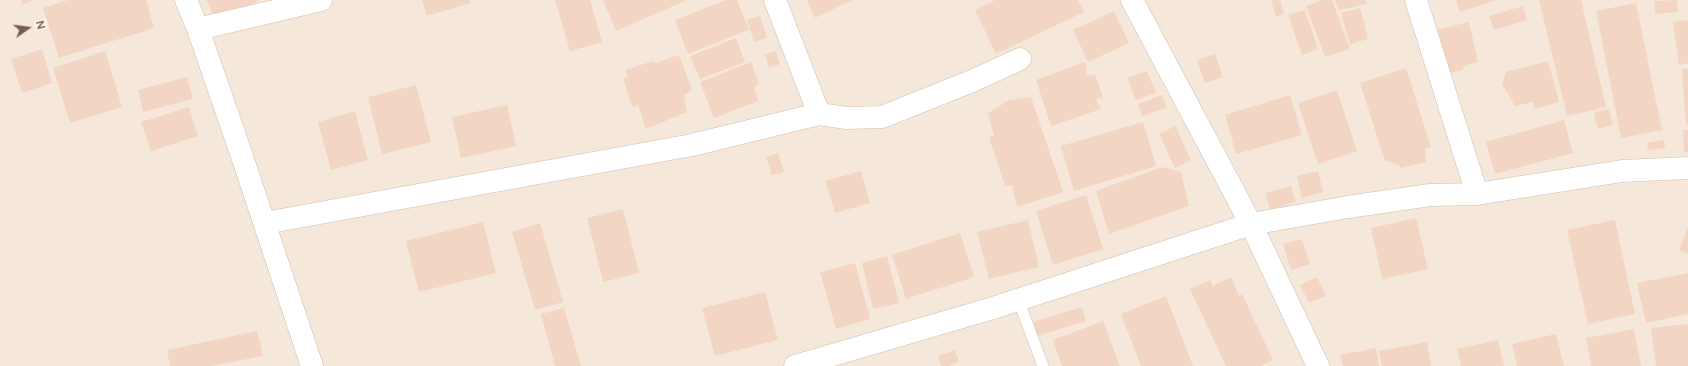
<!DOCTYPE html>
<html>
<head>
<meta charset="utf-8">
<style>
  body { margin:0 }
  #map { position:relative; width:1688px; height:366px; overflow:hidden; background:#fdf6ec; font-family:Figtree,sans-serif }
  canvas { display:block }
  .north { position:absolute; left:8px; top:8px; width:40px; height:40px; -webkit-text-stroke:3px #fffaf3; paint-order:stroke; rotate:76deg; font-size:11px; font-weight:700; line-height:16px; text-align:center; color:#7a5c4d }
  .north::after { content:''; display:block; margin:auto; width:14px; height:18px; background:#7a5c4d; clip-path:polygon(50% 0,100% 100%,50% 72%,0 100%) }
</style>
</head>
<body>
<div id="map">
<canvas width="1688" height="366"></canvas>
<div class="north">N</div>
</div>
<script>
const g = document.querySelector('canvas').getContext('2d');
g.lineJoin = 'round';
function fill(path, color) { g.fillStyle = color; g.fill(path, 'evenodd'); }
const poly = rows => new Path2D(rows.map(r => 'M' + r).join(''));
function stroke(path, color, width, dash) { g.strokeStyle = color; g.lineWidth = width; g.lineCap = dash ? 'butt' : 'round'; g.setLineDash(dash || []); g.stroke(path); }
const residential = poly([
  [0,0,1688,0,1688,366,0,366]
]);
const building = poly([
  [21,0,34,0,23,4],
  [68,0,146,0,154,28,59,58,43,8],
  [207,0,257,0,257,2,213,17],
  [422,0,470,0,470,3,427,16],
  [555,0,590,0,602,42,570,51],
  [603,0,687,0,616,31],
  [726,0,737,0,749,30,688,54,675,20],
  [807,0,852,0,815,18],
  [995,0,1078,0,1084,12,996,54,975,10],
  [1271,0,1280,0,1284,14,1276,17],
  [1323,0,1332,0,1350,49,1325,57,1306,6],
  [1335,0,1366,0,1367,4,1339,10],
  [1456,0,1497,0,1460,12],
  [1539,0,1581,0,1606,107,1567,116],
  [1677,0,1678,12,1655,14,1655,1],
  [1636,3,1662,130,1621,138,1596,11],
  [1523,6,1527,20,1494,30,1489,16],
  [1360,8,1368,39,1350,44,1341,13],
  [1305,10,1318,49,1302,55,1288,15],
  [1114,11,1129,43,1088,62,1073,30],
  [760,16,767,38,754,42,747,20],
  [1688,20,1688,63,1679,65,1673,22],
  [1469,22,1478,62,1465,65,1462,70,1447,74,1436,30],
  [736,38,745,62,700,79,690,56],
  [42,49,52,83,22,93,11,59],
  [105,51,122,107,70,123,53,68],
  [776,51,780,64,769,68,765,55],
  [1215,54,1223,77,1205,83,1197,60],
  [679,55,692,90,684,95,687,112,646,129,638,105,632,107,623,78,628,77,625,70,653,61,655,63],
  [1548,61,1559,102,1535,109,1533,102,1515,106,1502,84,1506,72],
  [751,62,759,83,754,88,758,101,714,118,700,82],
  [1085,62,1087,76,1095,74,1103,97,1096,99,1101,109,1051,126,1036,80],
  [1406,68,1431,147,1425,149,1426,162,1401,168,1397,164,1385,161,1360,83],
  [1682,69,1688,69,1688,125,1686,125],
  [1147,71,1156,93,1136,100,1127,78],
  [187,77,193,99,143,112,138,90],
  [416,85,431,142,382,154,368,97],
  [1337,90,1357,151,1318,164,1298,103],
  [1162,95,1167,108,1142,116,1138,104],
  [1290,95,1302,135,1236,154,1225,115],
  [1031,97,1063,192,1017,207,1012,185,1005,186,989,137,994,136,988,113,1009,100],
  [507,105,516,146,461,158,452,117],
  [189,107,198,136,151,151,141,122],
  [1609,109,1613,125,1598,129,1594,113],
  [355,111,368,160,331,170,318,122],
  [1564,120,1573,153,1495,174,1486,142],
  [1143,122,1156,166,1074,191,1061,146],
  [1175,126,1191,160,1175,168,1159,134],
  [1683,130,1688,130,1688,152,1684,152],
  [1664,140,1665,148,1648,150,1647,143],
  [778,153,784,172,772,175,766,157],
  [1162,167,1181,172,1189,206,1109,234,1096,191],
  [861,171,870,203,835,213,825,181],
  [1318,171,1323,192,1302,198,1297,176],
  [1291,186,1296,202,1270,209,1265,193],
  [1086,195,1103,249,1053,265,1036,211],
  [623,209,639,273,603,282,587,218],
  [1416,218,1428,269,1382,279,1371,228],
  [1028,220,1039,267,989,279,977,232],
  [1615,220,1635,314,1588,324,1567,230],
  [483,222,496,273,419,292,406,241],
  [540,223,563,302,535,310,512,232],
  [1688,227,1688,254,1679,250],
  [960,233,974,277,906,299,892,255],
  [1302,239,1310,264,1291,270,1283,244],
  [887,256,899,303,873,309,862,263],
  [855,263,870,319,836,329,820,272],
  [1688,273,1688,314,1646,323,1637,283],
  [1231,277,1239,296,1242,294,1273,360,1261,366,1226,366,1190,289,1210,280,1213,286],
  [1317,277,1326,296,1309,303,1300,285],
  [765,292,778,340,715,356,702,308],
  [1166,296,1193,366,1141,366,1121,314],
  [1082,307,1086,321,1037,336,1032,322],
  [564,308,581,366,555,366,541,314],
  [1103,321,1120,366,1062,366,1053,340],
  [1688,324,1688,366,1656,366,1651,328],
  [1634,329,1641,366,1591,366,1586,338],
  [257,331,263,356,211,366,170,366,167,350],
  [1556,334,1564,366,1517,366,1512,344],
  [1498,340,1504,366,1461,366,1457,349],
  [1427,342,1431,366,1382,366,1379,351],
  [1376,348,1379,366,1343,366,1340,355],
  [955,350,959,362,948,366,941,366,938,356]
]);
const lane = poly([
  [1018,299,1043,366]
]);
const street = poly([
  [186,0,198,29,242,156,312,366],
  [775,0,819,114],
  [1132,0,1251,224,1318,366],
  [1416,0,1477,194],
  [198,29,321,0],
  [265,223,692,145,819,114,847,118,882,117,972,81,1020,59],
  [795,366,993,308,1251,224,1348,207,1430,195,1477,194,1622,171,1688,168]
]);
fill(residential, '#f5e8da');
fill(building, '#f3d5c3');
stroke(lane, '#d1beb0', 12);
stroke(street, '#d1beb0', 23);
stroke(lane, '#fff', 11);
stroke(street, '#fff', 22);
</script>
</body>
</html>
